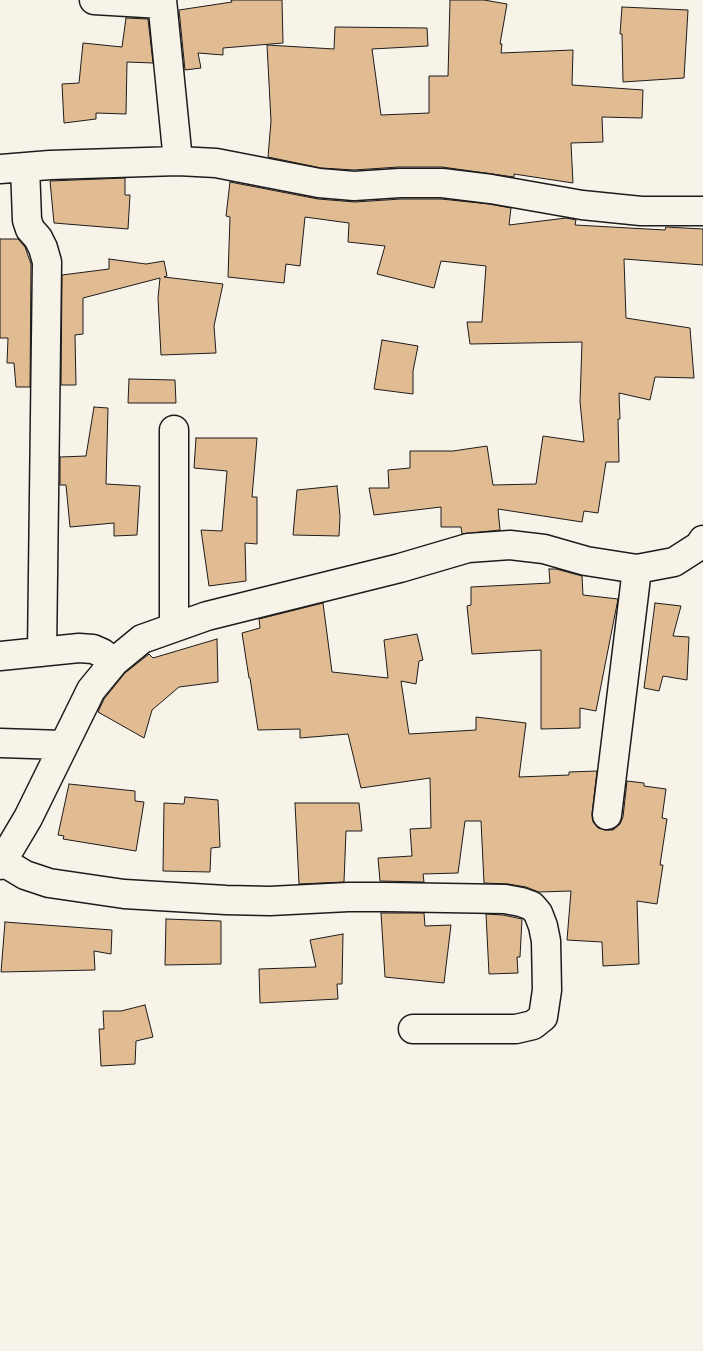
<!DOCTYPE html>
<html>
<head>
<meta charset="utf-8">
<style>
  body { margin:0 }
  canvas { display:block; background:#f7f3e8 }
</style>
</head>
<body>
<canvas width="703" height="1351"></canvas>
<script>
const g = document.querySelector('canvas').getContext('2d');
g.lineJoin = 'round';
function fill(path, color) { g.fillStyle = color; g.fill(path, 'evenodd'); }
const poly = rows => new Path2D(rows.map(r => 'M' + r).join(''));
function stroke(path, color, width, dash) { g.strokeStyle = color; g.lineWidth = width; g.lineCap = dash ? 'butt' : 'round'; g.setLineDash(dash || []); g.stroke(path); }
const building = poly([
  [231,0,282,0,283,43,223,48,223,55,198,53,201,68,185,70,179,10,232,2,231,0],
  [450,0,484,0,507,4,500,44,502,44,501,53,573,50,572,85,643,90,642,118,602,117,603,142,571,143,573,183,514,174,514,177,442,167,399,167,354,170,321,168,268,157,271,121,267,45,334,49,335,27,427,28,428,46,372,49,381,115,429,113,429,76,448,76,450,0],
  [622,7,688,10,684,78,623,82,622,34,620,34,622,7],
  [126,18,148,19,153,63,127,62,126,114,96,113,96,119,64,123,62,84,79,83,83,43,122,47,126,18],
  [125,178,125,195,130,195,128,229,54,223,50,181,125,178],
  [230,182,318,199,355,202,401,199,441,199,489,204,511,208,509,225,566,218,576,220,575,225,665,230,666,227,703,229,703,265,624,259,626,318,690,328,694,378,655,377,650,400,619,393,620,419,618,419,619,462,606,462,598,513,584,511,582,522,498,509,500,530,462,534,461,527,441,527,441,507,374,515,369,488,389,488,388,470,410,468,410,451,453,451,487,446,493,485,536,484,543,436,584,442,580,402,582,342,470,344,467,322,482,322,486,266,441,261,434,288,377,274,385,246,348,242,349,223,305,217,300,266,286,264,284,283,228,277,230,217,226,216,230,182],
  [0,239,18,239,25,247,31,264,30,387,16,387,14,363,7,363,8,338,0,338,0,239],
  [109,259,146,264,164,261,167,276,164,277,223,284,214,326,216,353,161,355,158,298,160,278,83,298,83,334,75,335,76,385,61,385,62,275,109,269,109,259],
  [382,340,418,346,413,371,413,394,374,389,382,340],
  [129,379,175,380,176,403,128,403,129,379],
  [94,407,108,408,106,484,140,486,137,535,114,536,114,523,70,527,66,485,60,485,60,457,86,456,94,407],
  [196,438,257,438,252,497,257,497,257,544,245,543,246,581,209,586,201,530,222,531,227,471,194,468,196,438],
  [337,486,340,516,339,536,293,535,297,490,337,486],
  [549,569,556,569,582,576,583,595,618,599,596,711,580,708,580,728,541,729,541,650,472,654,467,606,471,605,471,587,550,583,549,569],
  [323,603,332,672,388,678,384,640,417,634,423,660,419,661,416,684,401,681,409,734,476,730,476,717,526,723,519,777,569,775,569,772,597,771,592,814,593,822,598,828,605,830,613,830,620,824,623,817,627,781,644,783,644,786,666,789,662,818,667,819,660,865,663,865,657,904,637,901,639,964,603,966,602,942,567,940,571,891,539,892,526,887,508,884,484,883,481,821,465,821,458,873,423,874,424,882,380,881,378,858,412,856,410,829,431,828,430,778,361,788,348,734,300,738,300,729,258,730,250,678,249,678,242,633,260,628,259,619,323,603],
  [655,603,681,606,673,636,689,637,687,680,663,676,659,691,644,688,655,603],
  [217,639,218,682,179,687,152,710,144,738,98,712,104,699,125,673,149,654,153,658,217,639],
  [69,784,135,791,135,801,144,802,136,851,63,839,64,836,58,835,69,784],
  [185,797,218,800,220,847,211,848,210,872,163,871,164,803,184,804,185,797],
  [295,803,359,803,362,831,346,831,344,882,299,884,295,803],
  [381,913,424,913,425,926,451,925,444,983,385,977,381,913],
  [486,914,503,915,522,919,520,957,517,957,518,973,489,974,486,914],
  [166,919,221,921,221,964,165,965,166,919],
  [5,922,112,930,111,954,94,951,95,970,1,972,5,922],
  [343,934,342,984,337,984,338,999,260,1003,259,969,316,967,310,940,343,934],
  [145,1005,153,1037,136,1041,135,1064,101,1066,99,1029,104,1029,103,1011,121,1011,145,1005]
]);
const minor = poly([
  [94,0,162,4],
  [162,0,178,161],
  [25,167,27,220,30,229,38,238,43,248,47,262,42,652],
  [0,169,50,165,178,161,216,163,319,183,354,186,400,183,442,183,491,189,582,205,641,211,703,211],
  [174,627,174,430],
  [0,656,79,648,93,649,102,653,114,662],
  [0,743,63,745],
  [607,815,637,569],
  [1,863,10,866,25,875,49,883,124,894,226,900,270,901,348,897,387,897,505,899,521,902,532,906,538,913,543,926,546,941,547,990,543,1017,533,1025,516,1029,413,1029],
  [0,865,28,818,91,690,114,662,142,639,207,616,400,568,468,548,510,545,544,549,586,561,637,569,674,562,699,546,703,540]
]);
fill(building, '#e1bb92');
stroke(building, '#1c1c1c', 1);
stroke(minor, '#1c1c1c', 31);
stroke(minor, '#f7f3e8', 28);
</script>
</body>
</html>
